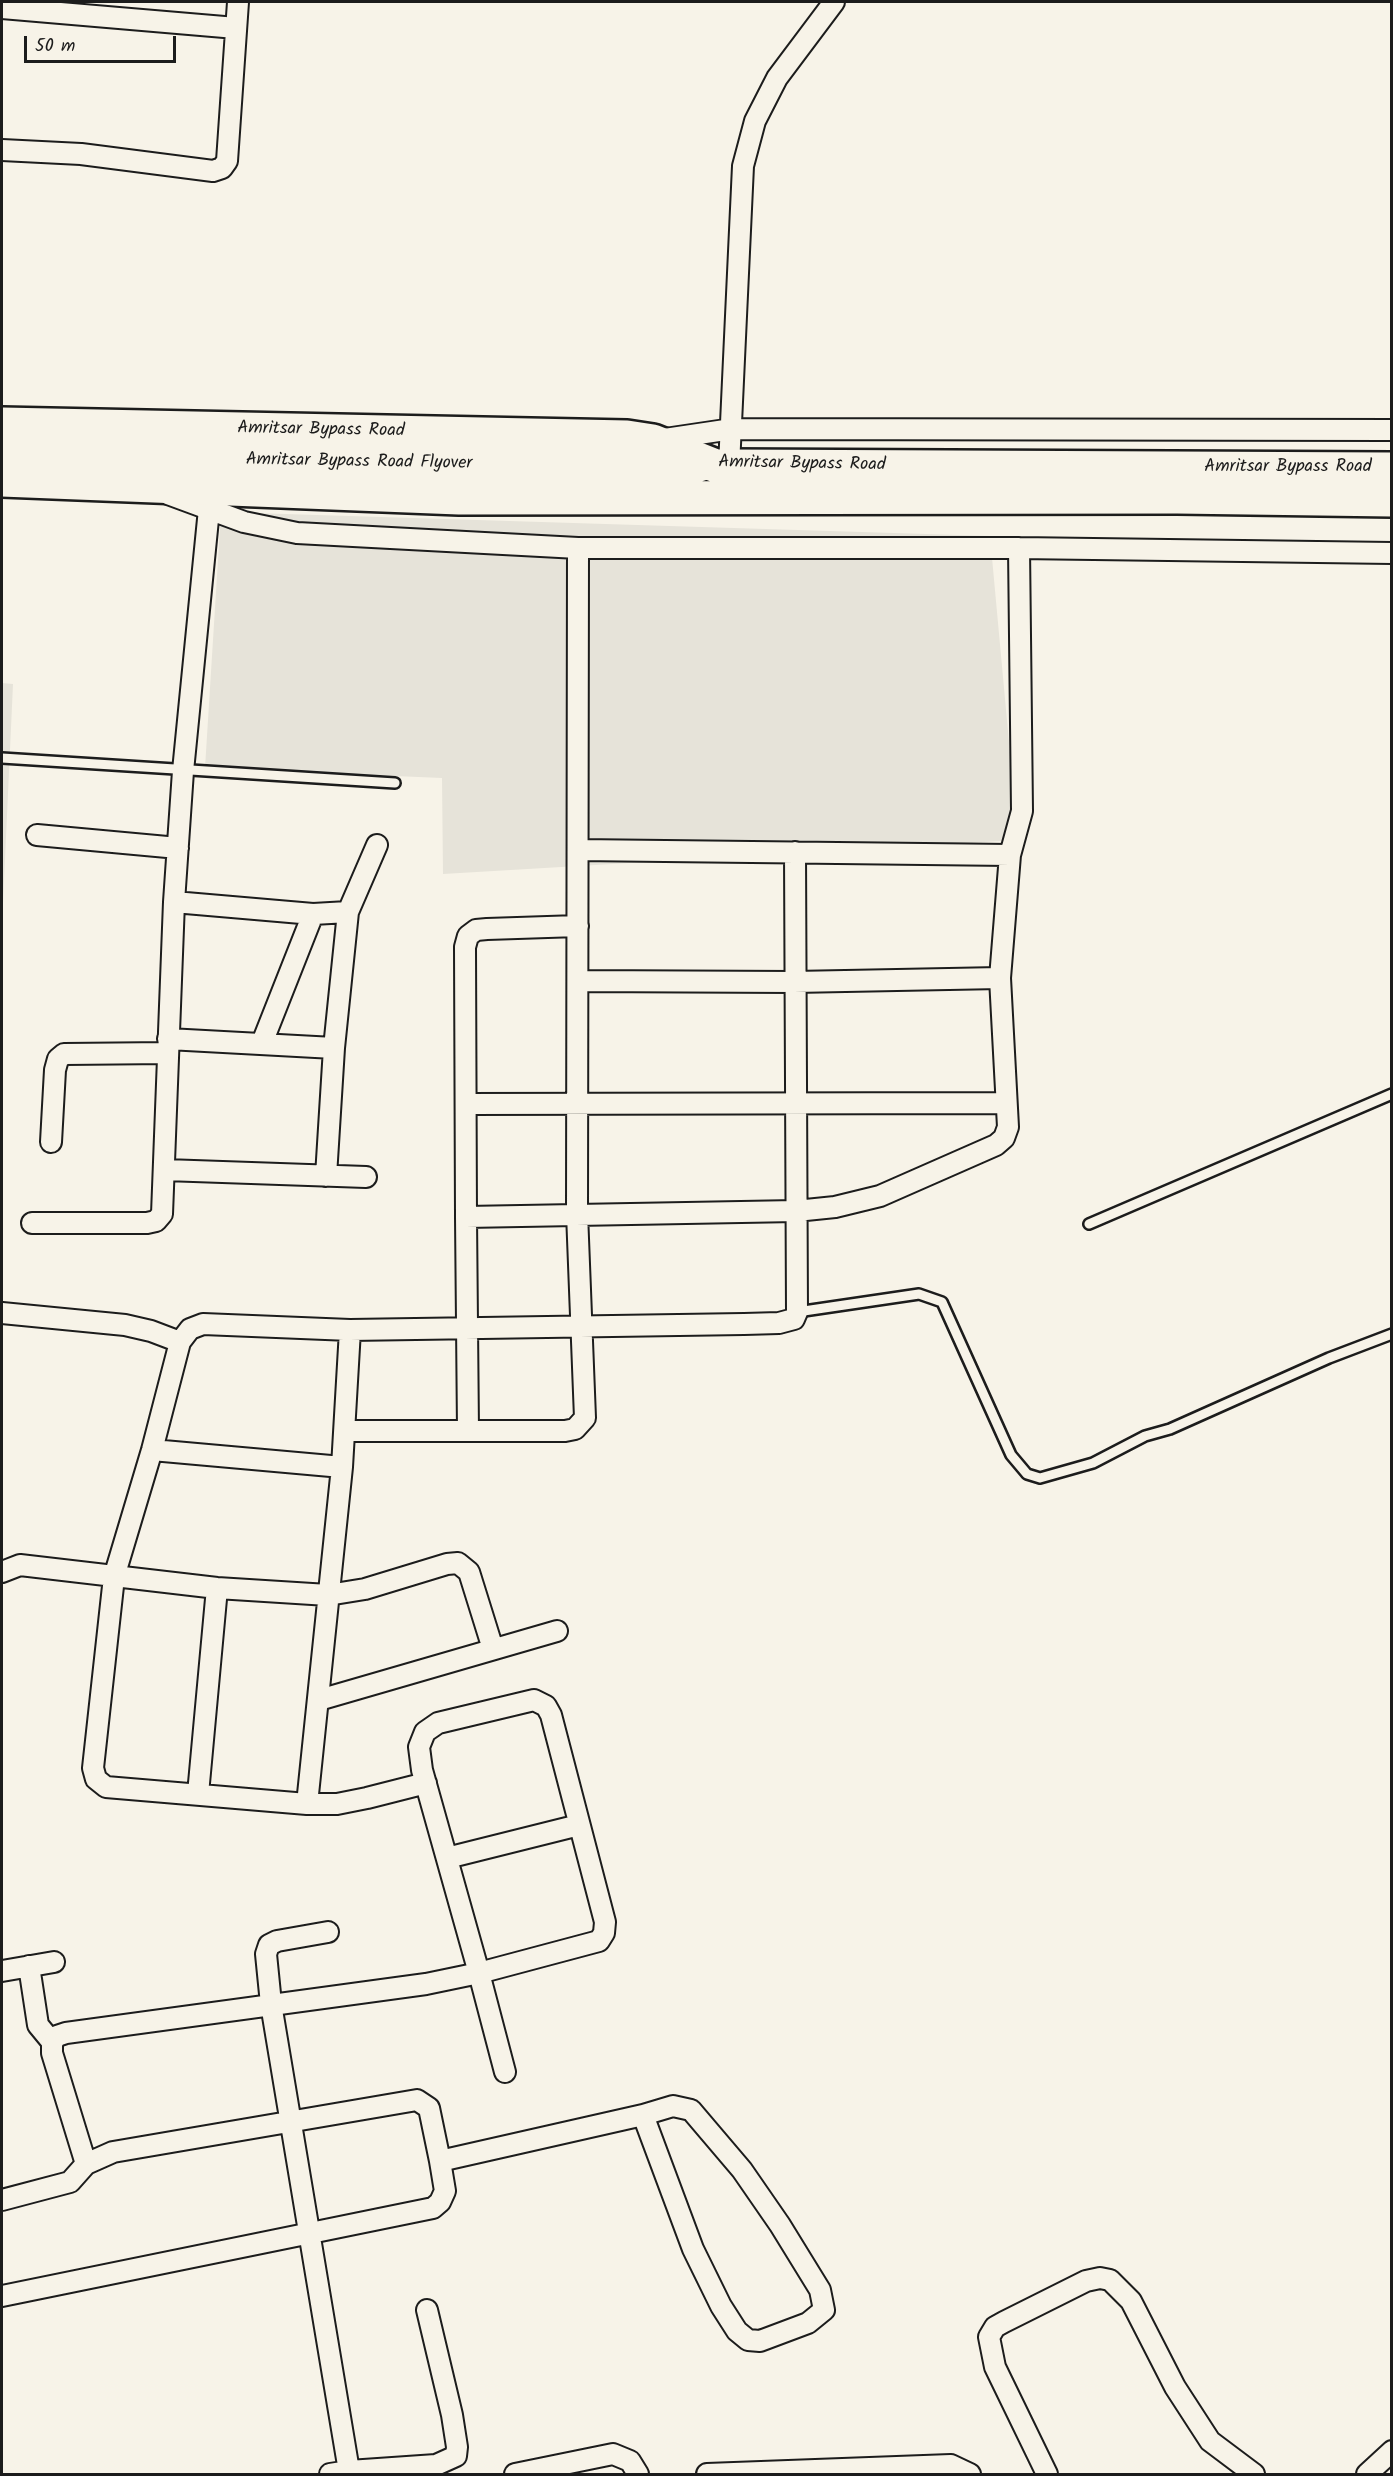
<!DOCTYPE html>
<html>
<head>
<meta charset="utf-8">
<style>
  body { margin:0 }
  #map { position:relative; width:1393px; height:2476px; overflow:hidden; background:#f7f3e8; font-family:Kalam,sans-serif }
  canvas { display:block }
  .frame { position:absolute; inset:0; border:3px solid #1c1c1c; pointer-events:none }
  .scale { position:absolute; left:24px; top:36px; width:152px; height:27px; box-sizing:border-box; border:3px solid #1c1c1c; border-top:0; padding-left:8px; font-size:18px; line-height:21px; white-space:nowrap; color:#1c1c1c; -webkit-text-stroke:4px #f7f3e8; paint-order:stroke }
</style>
</head>
<body>
<div id="map">
<canvas width="1393" height="2476"></canvas>
<div class="frame"></div>
<div class="scale">50 m</div>
</div>
<script>
const g = document.querySelector('canvas').getContext('2d');
g.lineJoin = 'round';
function fill(path, color) { g.fillStyle = color; g.fill(path, 'evenodd'); }
const poly = rows => new Path2D(rows.map(r => 'M' + r).join(''));
function stroke(path, color, width, dash) { g.strokeStyle = color; g.lineWidth = width; g.lineCap = dash ? 'butt' : 'round'; g.setLineDash(dash || []); g.stroke(path); }
function drawText(font, color, halo, rows, align = 'center') {
  g.font = font + ' Kalam,sans-serif'; g.lineWidth = 4.5; g.setLineDash([]); g.textBaseline = 'middle'; g.strokeStyle = halo; g.fillStyle = color; for (const [text, x, y, turn = 0] of rows) {
    g.save(); g.translate(x, y); g.rotate((+turn || 0) * Math.PI / 180); g.textAlign = isNaN(turn) ? turn : align; if (halo) g.strokeText(text, 0, 0); g.fillText(text, 0, 0); g.restore();
  }
}
const built = poly([
  [221,512,990,536,1018,840,443,874,442,778,205,768],
  [2,683,13,684,2,925]
]);
const lane = poly([
  [2,758,395,783],
  [1089,1224,1392,1094],
  [797,1312,919,1294,942,1302,1011,1455,1027,1474,1040,1478,1093,1463,1145,1436,1170,1429,1329,1358,1392,1334]
]);
const street = poly([
  [2,8,236,28],
  [2,150,81,154,213,171,222,168,227,161,238,2],
  [658,440,732,429,1392,430],
  [729,466,743,166,755,121,777,78,834,2],
  [168,494,244,522,297,533,578,548,1019,548,1392,553],
  [37,835,178,848],
  [579,850,1010,855],
  [174,902,313,914,348,912],
  [578,926,487,929,476,930,468,936,465,947,466,1217,796,1211,835,1207,880,1196,996,1145,1004,1138,1008,1127,1000,978,1010,855,1022,811,1019,548],
  [578,981,794,982,1000,978],
  [168,1039,334,1048],
  [262,1043,313,914],
  [467,1104,1006,1103],
  [51,1142,55,1070,58,1059,64,1054,168,1053],
  [165,1170,366,1177],
  [326,1176,334,1048,348,912,377,845],
  [466,1217,468,1431],
  [32,1223,147,1223,156,1221,162,1214,174,902,183,771,210,499],
  [2,1313,125,1325,151,1331,180,1342],
  [350,1330,744,1324,779,1323,794,1319,797,1312,795,852],
  [345,1431,565,1431,575,1429,585,1418,577,1213,578,548],
  [152,1450,342,1467],
  [2,1572,20,1565,217,1588,328,1595,365,1589,447,1564,458,1563,469,1572,493,1649],
  [319,1700,557,1631],
  [198,1794,217,1588],
  [307,1804,342,1467,350,1330,203,1324,190,1329,180,1342,152,1450,114,1577,93,1768,96,1779,106,1787,307,1804,337,1804,367,1798,426,1783],
  [447,1858,579,1825],
  [328,1932,277,1941,269,1945,266,1954,271,2004,349,2471,330,2474],
  [29,1966,38,2025,52,2042],
  [2,1971,54,1962],
  [86,2164,113,2152,417,2100,429,2108,440,2161],
  [2,2200,70,2182,86,2164,52,2053,52,2042,57,2036,66,2033,426,1984,479,1973,599,1941,604,1933,605,1922,551,1715,546,1706,534,1700,438,1723,425,1732,419,1747,422,1770,479,1973,505,2072],
  [2,2296,433,2208,440,2202,445,2191,440,2161,643,2115,693,2249,721,2306,737,2331,748,2340,760,2341,808,2323,824,2310,820,2290,780,2225,742,2170,691,2110,673,2106,643,2115],
  [349,2471,436,2465,456,2456,457,2447,452,2415,427,2310],
  [515,2474,613,2454,630,2461,638,2474],
  [707,2474,951,2465,970,2474],
  [1047,2474,995,2367,989,2337,995,2327,1004,2322,1086,2281,1100,2278,1110,2280,1131,2301,1175,2387,1210,2441,1254,2474],
  [1367,2474,1392,2451]
]);
const highway = poly([
  [2,424,627,437,653,441,716,466,729,466,1392,469],
  [2,453,124,459,446,465,699,465],
  [2,480,459,498,1177,497,1392,500]
]);
const streetNames = [
  ["Amritsar Bypass Road",321,431,1],
  ["Amritsar Bypass Road Flyover",359,463,1],
  ["Amritsar Bypass Road",802,465,1],
  ["Amritsar Bypass Road",1288,468]
];
fill(built, '#e6e3d9');
stroke(lane, '#1c1c1c', 14);
stroke(street, '#1c1c1c', 24);
stroke(highway, '#1c1c1c', 38);
stroke(lane, '#f7f3e8', 9);
stroke(street, '#f7f3e8', 20);
stroke(highway, '#f7f3e8', 33);
drawText('18px', '#1c1c1c', '#f7f3e8', streetNames);
</script>
</body>
</html>
